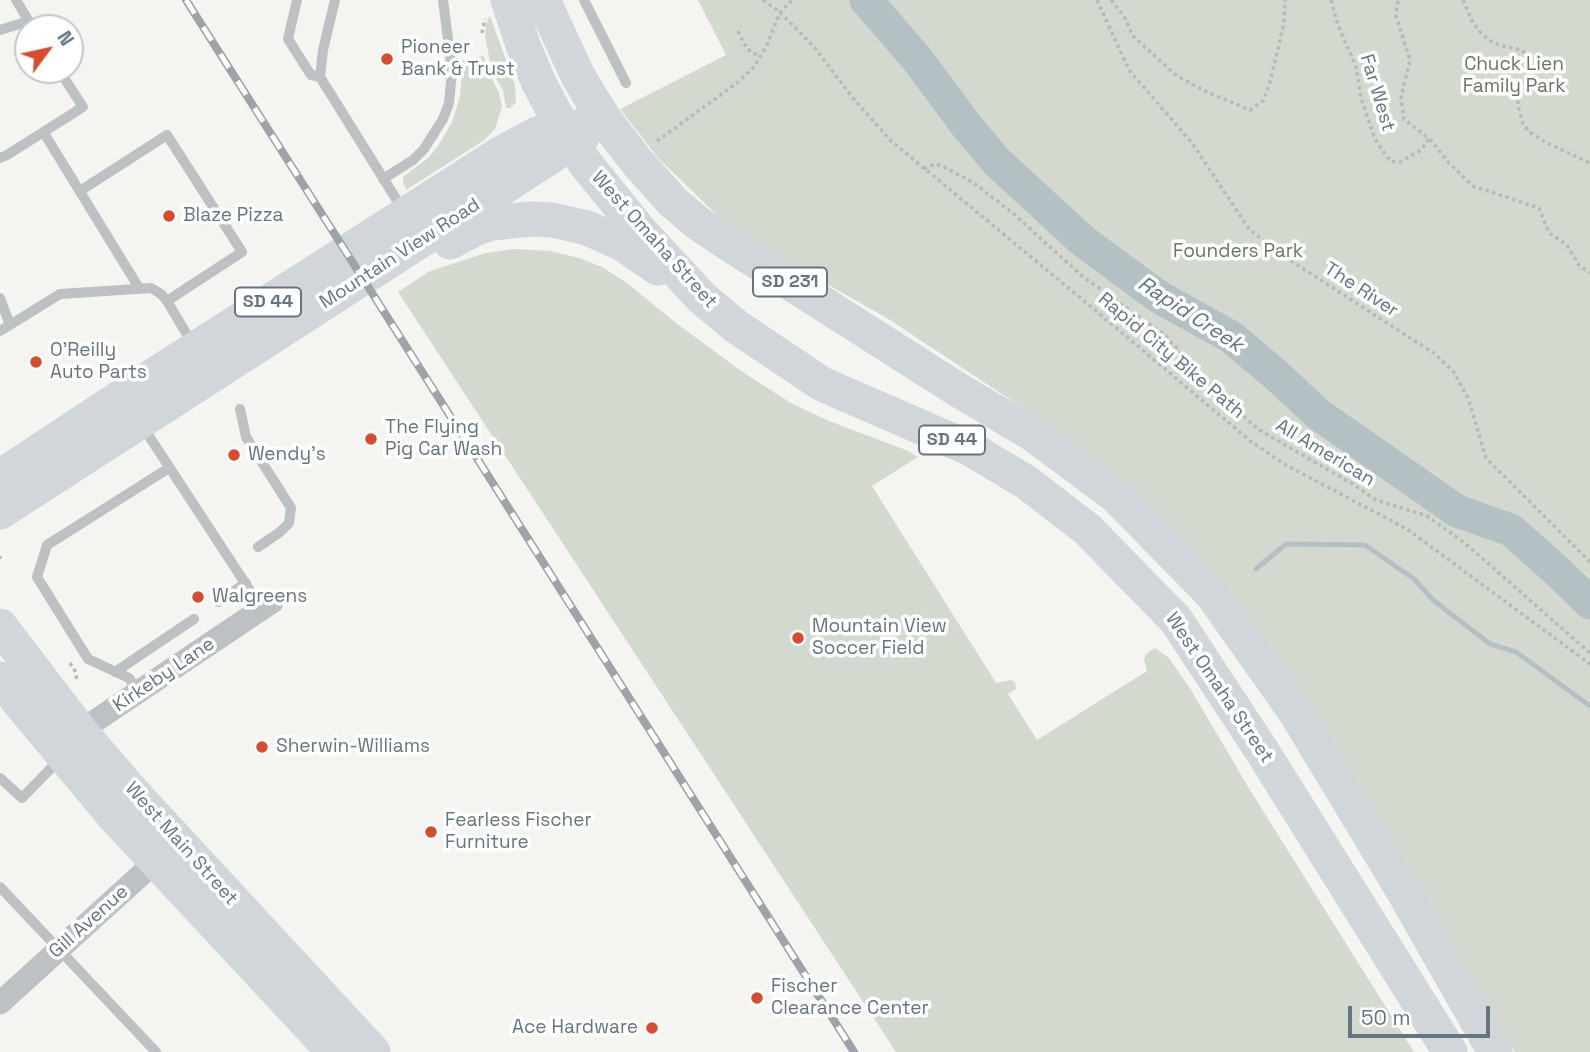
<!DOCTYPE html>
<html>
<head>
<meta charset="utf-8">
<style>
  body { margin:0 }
  #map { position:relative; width:1590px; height:1052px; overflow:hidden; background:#f4f4f0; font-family:"Space Grotesk",sans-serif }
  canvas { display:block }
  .north { position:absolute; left:14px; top:14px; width:70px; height:70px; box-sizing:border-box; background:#fff; border:2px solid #c1c8cc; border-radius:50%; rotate:57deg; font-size:19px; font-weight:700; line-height:28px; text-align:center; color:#657580 }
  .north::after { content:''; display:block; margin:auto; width:24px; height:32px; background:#d84b2d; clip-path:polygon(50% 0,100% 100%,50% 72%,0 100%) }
  .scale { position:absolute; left:1348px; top:1006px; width:142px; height:32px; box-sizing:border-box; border:4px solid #657580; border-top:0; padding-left:9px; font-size:21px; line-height:24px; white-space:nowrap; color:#657580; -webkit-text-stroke:5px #fff; paint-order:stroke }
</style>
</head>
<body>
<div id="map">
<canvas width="1590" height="1052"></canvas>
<div class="north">N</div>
<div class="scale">50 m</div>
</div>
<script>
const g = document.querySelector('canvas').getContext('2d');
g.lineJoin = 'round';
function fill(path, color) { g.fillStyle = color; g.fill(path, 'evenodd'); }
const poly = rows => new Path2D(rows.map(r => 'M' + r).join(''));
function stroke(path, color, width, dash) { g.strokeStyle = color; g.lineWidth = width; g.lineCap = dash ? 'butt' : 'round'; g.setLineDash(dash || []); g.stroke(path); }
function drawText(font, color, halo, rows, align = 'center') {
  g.font = font + ' "Space Grotesk",sans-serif'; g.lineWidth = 7; g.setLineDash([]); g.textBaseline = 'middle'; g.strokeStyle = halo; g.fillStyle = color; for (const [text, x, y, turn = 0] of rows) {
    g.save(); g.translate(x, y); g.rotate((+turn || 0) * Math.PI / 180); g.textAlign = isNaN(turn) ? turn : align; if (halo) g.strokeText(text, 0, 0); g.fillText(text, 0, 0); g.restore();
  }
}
const green = poly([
  [698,0,1590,0,1590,1052,1515,1052,1241,622,1050,426,890,320,783,259,722,220,659,159,620,109,726,55],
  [490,16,515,85,516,102,510,108,506,108,503,90,495,77,490,62,485,36,486,24],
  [484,56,487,69,499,93,501,102,502,107,495,129,483,141,406,190,403,181,403,177,428,158,438,146,452,122,460,97,463,60],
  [514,249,550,251,579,258,602,267,627,283,676,323,744,373,791,403,829,421,906,450,918,457,872,486,996,683,1011,680,1015,682,1016,689,1008,694,1037,740,1147,671,1144,659,1146,654,1155,648,1169,658,1191,690,1250,790,1414,1052,896,1052,398,292,430,271,486,253]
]);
const stream = poly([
  [1256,569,1286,544,1365,545,1414,579,1433,600,1490,644,1516,652,1590,706]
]);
const river = poly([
  [866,0,917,59,966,125,997,162,1083,241,1159,297,1231,337,1275,374,1318,414,1457,511,1511,530,1557,571,1590,603]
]);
const path = poly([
  [763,0,780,12,815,48,852,97,890,140,1095,310,1249,440,1284,464,1407,529,1590,664],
  [1097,0,1129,70,1192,143,1249,229,1285,257,1435,354,1453,371,1468,398,1486,458,1590,562],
  [1111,0,1125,18,1133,36,1177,76,1207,92,1250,110,1263,101,1270,82,1284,23,1285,0],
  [1331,0,1338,25,1356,67,1361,98,1375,139,1390,161,1400,162,1421,150,1429,139,1404,119,1401,98,1410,60,1396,16,1398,0],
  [1463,0,1472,21,1480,32,1489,40,1499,45,1522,50,1531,61,1530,71,1521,86,1518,96,1518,105,1523,124,1529,132,1547,143,1590,163],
  [738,31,747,49,760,57],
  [482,33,485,19],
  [1430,139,1449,163,1473,186,1539,208,1549,233,1566,244,1579,265,1590,273],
  [657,141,737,83,754,67,767,45,780,12,793,0],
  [924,169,935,164,944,167,974,183,1015,215,1082,276,1165,335,1212,388,1259,430,1351,483,1376,500,1427,516,1466,544,1590,653],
  [0,556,0,559],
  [70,663,75,671,77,680]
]);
const lane = poly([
  [16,0,33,28],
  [297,0,288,39,311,75,320,77],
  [335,0,323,50,320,77,403,210],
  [584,0,626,83],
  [0,30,29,21],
  [44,133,139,288],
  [0,158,7,155,83,107,59,70],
  [383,179,413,160,424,149,443,119,449,103,452,71,443,0],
  [80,191,167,135,242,252,167,301],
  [0,298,10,325],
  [0,331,60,294,151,288,161,294,167,301,186,333,196,345],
  [240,409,246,437,291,508,289,523,280,532,258,547],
  [143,427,262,609],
  [218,602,246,583],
  [115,672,194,619],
  [138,692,129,678,88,659,37,577,47,545,169,468],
  [0,778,22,798,61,758],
  [0,887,156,1052]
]);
const street = poly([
  [71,739,95,721,272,602],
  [0,1003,165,853]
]);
const primary = poly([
  [508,0,524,48,539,83,552,108,585,163,640,231,702,298,737,327,822,384,969,448,1026,482,1087,529,1176,620,1262,751,1450,1052],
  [543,0,577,74,591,98,607,123,638,163,673,202,699,224,729,244,960,391,1031,433,1116,496,1212,594,1296,713,1404,892,1495,1052],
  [450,242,477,228,492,223,531,219,552,220,587,228,621,243,658,268],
  [0,477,148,379,500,154,539,133,556,129,571,130,583,135],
  [0,512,553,155,576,139,585,124],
  [0,626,81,732,134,794,373,1052],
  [0,679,113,815,334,1052]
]);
const rail = poly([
  [186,0,854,1052]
]);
const markers = [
  [387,59,7,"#d84b2d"],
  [169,216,7,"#d84b2d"],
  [36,362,7,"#d84b2d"],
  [371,439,7,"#d84b2d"],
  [234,455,7,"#d84b2d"],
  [198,597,7,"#d84b2d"],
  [798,638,7,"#d84b2d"],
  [262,747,7,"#d84b2d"],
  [431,832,7,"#d84b2d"],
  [757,998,7,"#d84b2d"],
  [652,1028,7,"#d84b2d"]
];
const shields = [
  [790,282,74],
  [268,302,66],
  [952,440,66]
];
const shieldNames = [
  ["SD 231",790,282],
  ["SD 44",268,302],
  ["SD 44",952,440]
];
const poiNames = [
  ["Pioneer",401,48],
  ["Bank & Trust",401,70],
  ["Blaze Pizza",183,216],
  ["O'Reilly",50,351],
  ["Auto Parts",50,373],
  ["The Flying",385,428],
  ["Pig Car Wash",385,450],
  ["Wendy's",248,455],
  ["Walgreens",212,597],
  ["Mountain View",812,627],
  ["Soccer Field",812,649],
  ["Sherwin-Williams",276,747],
  ["Fearless Fischer",445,821],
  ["Furniture",445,843],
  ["Fischer",771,987],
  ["Clearance Center",771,1009],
  ["Ace Hardware",638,1028,"right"]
];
const parkNames = [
  ["Chuck Lien",1514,65],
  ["Family Park",1514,87],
  ["Founders Park",1238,252]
];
const streetNames = [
  ["Far West",1377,93,73],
  ["West Omaha Street",654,240,48],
  ["Mountain View Road",400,254,-33],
  ["The River",1361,290,33],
  ["Rapid City Bike Path",1171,356,40],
  ["All American",1325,453,31],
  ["Kirkeby Lane",164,675,-34],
  ["West Omaha Street",1219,688,56],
  ["West Main Street",181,844,48],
  ["Gill Avenue",89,922,-42]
];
const waterNames = [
  ["Rapid Creek",1190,315,33]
];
fill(green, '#d4d9d0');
stroke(stream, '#b4c1c4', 5);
stroke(river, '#b4c1c4', 33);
stroke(path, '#b7babc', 3.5, [3.5, 3.5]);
stroke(lane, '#bdc1c4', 10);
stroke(street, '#bdc1c4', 23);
stroke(primary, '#d1d6da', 35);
stroke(rail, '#9da3a8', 8);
stroke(rail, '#fff', 5, [16]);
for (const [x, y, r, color] of markers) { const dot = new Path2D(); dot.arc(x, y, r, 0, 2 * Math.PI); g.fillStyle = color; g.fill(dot); stroke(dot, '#fff', 2.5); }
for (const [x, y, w] of shields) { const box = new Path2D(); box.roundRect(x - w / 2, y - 14.5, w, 29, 5); g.fillStyle = '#fff'; g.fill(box); stroke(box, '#657580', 2); }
drawText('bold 18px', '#657580', null, shieldNames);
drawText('19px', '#657580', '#fff', poiNames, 'left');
drawText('19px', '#687763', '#fff', parkNames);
drawText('19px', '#657580', '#fff', streetNames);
drawText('italic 21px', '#60777d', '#fff', waterNames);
</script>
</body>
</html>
